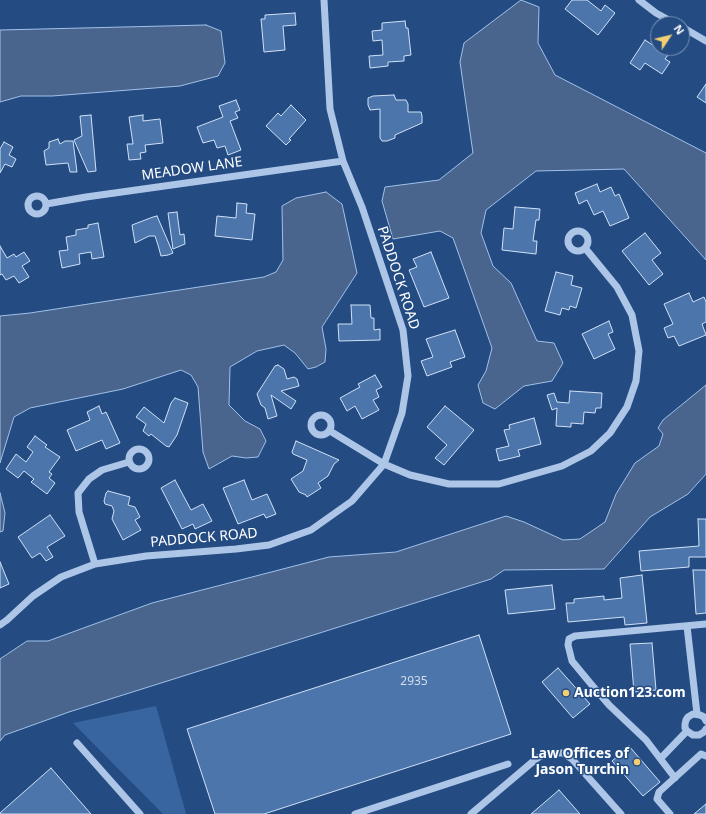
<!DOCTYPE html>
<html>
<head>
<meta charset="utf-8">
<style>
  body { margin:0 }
  #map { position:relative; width:706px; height:814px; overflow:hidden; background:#244c83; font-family:"Noto Sans",sans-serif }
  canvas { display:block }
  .north { position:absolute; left:650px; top:16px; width:40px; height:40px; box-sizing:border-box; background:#244c83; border:1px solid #7c94b5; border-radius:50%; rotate:55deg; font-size:11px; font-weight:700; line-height:16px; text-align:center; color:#fff }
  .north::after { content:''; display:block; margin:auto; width:14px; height:18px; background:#f2cf70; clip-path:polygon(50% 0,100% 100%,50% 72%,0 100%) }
</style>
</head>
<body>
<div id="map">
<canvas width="706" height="814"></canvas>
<div class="north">N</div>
</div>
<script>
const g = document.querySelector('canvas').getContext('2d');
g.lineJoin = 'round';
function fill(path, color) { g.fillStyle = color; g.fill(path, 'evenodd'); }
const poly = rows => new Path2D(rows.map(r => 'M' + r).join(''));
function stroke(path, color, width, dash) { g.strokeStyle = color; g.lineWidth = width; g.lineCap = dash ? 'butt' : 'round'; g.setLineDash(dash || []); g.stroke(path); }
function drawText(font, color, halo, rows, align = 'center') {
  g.font = font + ' "Noto Sans",sans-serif'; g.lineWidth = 3; g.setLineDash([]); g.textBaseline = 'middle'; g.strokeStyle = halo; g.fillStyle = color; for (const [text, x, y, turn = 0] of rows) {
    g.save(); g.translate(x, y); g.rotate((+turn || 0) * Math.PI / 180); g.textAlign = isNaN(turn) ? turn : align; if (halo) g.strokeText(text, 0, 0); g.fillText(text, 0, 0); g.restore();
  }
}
const green = poly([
  [156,706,186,814,163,814,73,723]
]);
const water = poly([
  [521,0,539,7,538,43,555,75,706,153,706,260,624,169,536,171,486,210,481,233,493,266,511,283,537,341,554,343,563,363,552,381,524,386,495,409,483,403,478,385,486,371,492,348,453,238,440,231,393,239,382,201,385,187,439,180,473,153,460,62,464,43,521,0],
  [206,25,221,31,225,63,218,76,180,86,52,96,21,96,0,102,0,30,206,25],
  [326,192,342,204,357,273,322,327,326,349,325,362,316,367,308,369,295,353,284,345,257,351,230,367,229,405,245,421,260,429,266,441,258,457,246,458,232,456,209,469,203,452,198,387,191,375,181,370,123,389,30,408,14,417,0,463,0,316,30,313,264,277,276,272,283,260,282,206,296,198,326,192],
  [706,385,706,474,688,494,650,517,604,569,504,570,491,579,69,712,5,735,0,741,0,659,27,641,48,641,152,603,329,557,396,552,506,516,524,522,563,540,580,539,605,522,616,494,635,463,659,446,663,434,658,428,663,420,706,385],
  [0,493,5,513,3,531,0,532,0,493]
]);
const building = poly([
  [572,0,587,0,601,11,605,5,615,13,598,35,565,9,572,0],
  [295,13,296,25,283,26,285,50,264,52,261,19,265,19,265,15,295,13],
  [405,21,406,28,408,28,411,55,404,56,404,61,388,62,388,66,370,68,369,56,383,55,382,40,373,41,372,31,382,30,382,23,405,21],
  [645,40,668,55,665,59,670,62,662,74,645,63,640,70,630,63,645,40],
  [706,84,706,103,697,97,706,84],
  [394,95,396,100,406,100,408,104,408,112,421,112,422,116,422,123,395,135,395,138,387,141,382,141,380,138,380,109,370,110,368,105,368,98,373,96,394,95],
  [236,100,240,110,235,112,238,118,230,121,241,150,228,155,225,146,217,148,214,140,203,143,197,127,223,117,219,106,236,100],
  [291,105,306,120,289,139,291,140,286,145,266,126,278,113,281,116,291,105],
  [91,115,96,171,88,172,74,140,82,136,80,116,91,115],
  [143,115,143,121,160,119,163,143,145,145,146,152,140,153,141,159,129,160,127,144,133,144,129,117,143,115],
  [58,139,60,144,65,141,73,141,77,172,70,172,68,163,46,165,44,151,49,148,49,142,58,139],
  [4,142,13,147,9,155,16,159,12,167,5,164,0,173,0,149,4,142],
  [597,184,600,192,611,187,615,196,619,194,629,218,610,226,603,211,594,215,587,200,579,204,575,193,597,184],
  [237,203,247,204,246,213,255,214,252,240,215,236,217,216,236,218,237,203],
  [515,207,540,209,539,220,536,220,533,241,537,241,536,254,502,250,504,228,513,229,515,207],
  [177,212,180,235,184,234,185,244,173,249,168,213,177,212],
  [157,216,173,253,168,255,161,256,158,245,155,236,149,236,135,243,132,225,153,217,157,216],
  [98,223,104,257,92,259,91,252,79,254,80,264,62,268,59,251,68,250,66,237,76,235,76,230,88,228,88,225,98,223],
  [645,233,661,253,652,260,663,274,649,285,622,251,645,233],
  [0,246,7,258,14,254,16,257,24,252,30,261,22,266,29,277,19,283,14,276,6,280,2,274,0,275,0,246],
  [431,252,449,298,424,307,409,270,417,267,413,259,431,252],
  [556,272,573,276,571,285,582,288,576,308,570,306,569,310,562,308,560,315,545,311,556,272],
  [689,293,693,302,704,297,706,302,706,322,702,324,706,335,679,346,674,336,668,338,664,328,673,324,664,304,689,293],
  [351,305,370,305,371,318,374,318,374,330,380,329,380,340,339,341,338,324,352,324,351,305],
  [609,321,613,332,608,334,615,349,594,359,582,334,609,321],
  [455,330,465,357,450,362,452,367,427,376,421,361,433,357,426,339,455,330],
  [278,365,284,369,287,379,294,377,297,379,299,386,281,391,296,401,291,409,271,395,277,416,268,419,265,408,261,405,257,394,275,366,278,365],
  [375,375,382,387,376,390,379,397,373,400,379,410,362,419,355,406,347,411,340,398,360,387,358,384,375,375],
  [570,391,602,393,601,408,596,408,595,413,584,412,583,424,571,423,571,427,556,426,557,408,552,410,547,395,554,393,557,402,569,403,570,391],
  [175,398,188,403,177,435,169,447,166,446,151,434,149,436,143,431,146,424,136,417,144,407,164,423,171,403,175,398],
  [99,406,102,414,106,412,120,443,106,449,102,440,76,451,67,430,90,420,87,412,99,406],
  [445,406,474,430,444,465,435,458,447,445,427,427,445,406],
  [534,418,541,444,518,450,520,456,499,461,496,449,509,446,504,430,510,429,509,425,534,418],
  [35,436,47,445,45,447,60,457,49,472,52,474,49,478,55,483,47,494,31,482,34,479,24,471,18,478,6,469,16,454,26,462,33,452,27,447,35,436],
  [296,441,339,460,334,464,328,476,318,483,321,488,307,497,306,495,299,492,291,479,303,471,307,460,293,454,292,452,296,441],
  [175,480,191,510,203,504,212,521,195,529,193,524,182,529,161,488,175,480],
  [244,480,252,500,267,494,276,514,266,518,264,514,238,524,223,488,244,480],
  [108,491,130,497,128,505,135,507,140,517,135,520,141,530,123,540,112,519,114,511,112,506,105,504,104,501,106,493,108,491],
  [50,515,65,536,47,547,53,557,46,561,40,553,32,558,18,537,50,515],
  [698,519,706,519,706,557,689,557,689,567,641,571,639,551,699,546,698,519],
  [0,562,9,584,0,588,0,562],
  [693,570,706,570,706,613,696,614,693,570],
  [642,575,647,623,625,625,624,617,568,622,566,603,574,603,574,599,604,596,604,600,622,598,620,578,642,575],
  [552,585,555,609,508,614,505,590,552,585],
  [479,635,511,734,264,814,215,814,187,729,479,635],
  [652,643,656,690,634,692,630,644,652,643],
  [558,668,590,704,573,718,542,682,558,668],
  [629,746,660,782,643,796,612,761,629,746],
  [51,768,91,814,0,814,0,813,51,768],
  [559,790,580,814,531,814,559,790],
  [706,804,706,814,694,814,706,804]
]);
const minor = poly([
  [639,0,656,13,676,24],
  [682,27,706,41],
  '28 205a9 9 0 1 1 18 0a9 9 0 1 1-18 0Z',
  [46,204,86,197,343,161],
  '568 241a10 10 0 1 1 20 0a10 10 0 1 1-20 0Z',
  '311 425a10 10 0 1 1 20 0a10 10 0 1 1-20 0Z',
  [330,431,384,464,410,475,449,484,499,484,562,466,591,451,610,433,627,407,636,381,639,351,632,315,617,287,585,248],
  '129 459a10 10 0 1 1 20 0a10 10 0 1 1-20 0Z',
  [95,564,79,512,78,493,89,479,102,470,129,462],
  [0,625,7,620,33,596,61,577,95,564,146,556,236,549,269,545,311,530,352,501,384,464,402,413,408,376,403,330,362,207,343,161,330,109,324,0],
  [687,626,697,714],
  [706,721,704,717,700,715,693,714,688,717,686,720,685,724,685,728,687,731,693,735,699,735,704,732,706,729],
  [77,743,140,814],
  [661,758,687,731],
  [675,778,646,740,609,705,591,684,572,661,568,645,569,639,575,636,706,624],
  [355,814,508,764],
  [471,814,536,759,546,753,563,753,572,759,621,814],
  [670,814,657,799,659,792,701,754,706,756]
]);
const markers = [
  [566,693,4,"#f2cf70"],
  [637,762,4,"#f2cf70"]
];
const numberNames = [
  ["2935",414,682]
];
const streetNames = [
  ["MEADOW LANE",192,169,-8],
  ["PADDOCK ROAD",398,278,72],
  ["PADDOCK ROAD",204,538,-5]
];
const poiNames = [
  ["Auction123.com",574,693],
  ["Law Offices of",629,754,"right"],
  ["Jason Turchin",629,770,"right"]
];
fill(green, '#3865a0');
fill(water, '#49658d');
stroke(water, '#a1c1e9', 1);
fill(building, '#4c75ab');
stroke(building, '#d0e1f6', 1);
stroke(minor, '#adc6e8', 7);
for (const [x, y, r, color] of markers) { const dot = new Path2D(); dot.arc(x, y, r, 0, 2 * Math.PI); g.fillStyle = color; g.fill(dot); stroke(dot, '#244c83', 1.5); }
drawText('12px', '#d2dcea', null, numberNames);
drawText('14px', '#fff', '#244c83', streetNames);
drawText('bold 14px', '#fff', '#244c83', poiNames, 'left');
</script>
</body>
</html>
